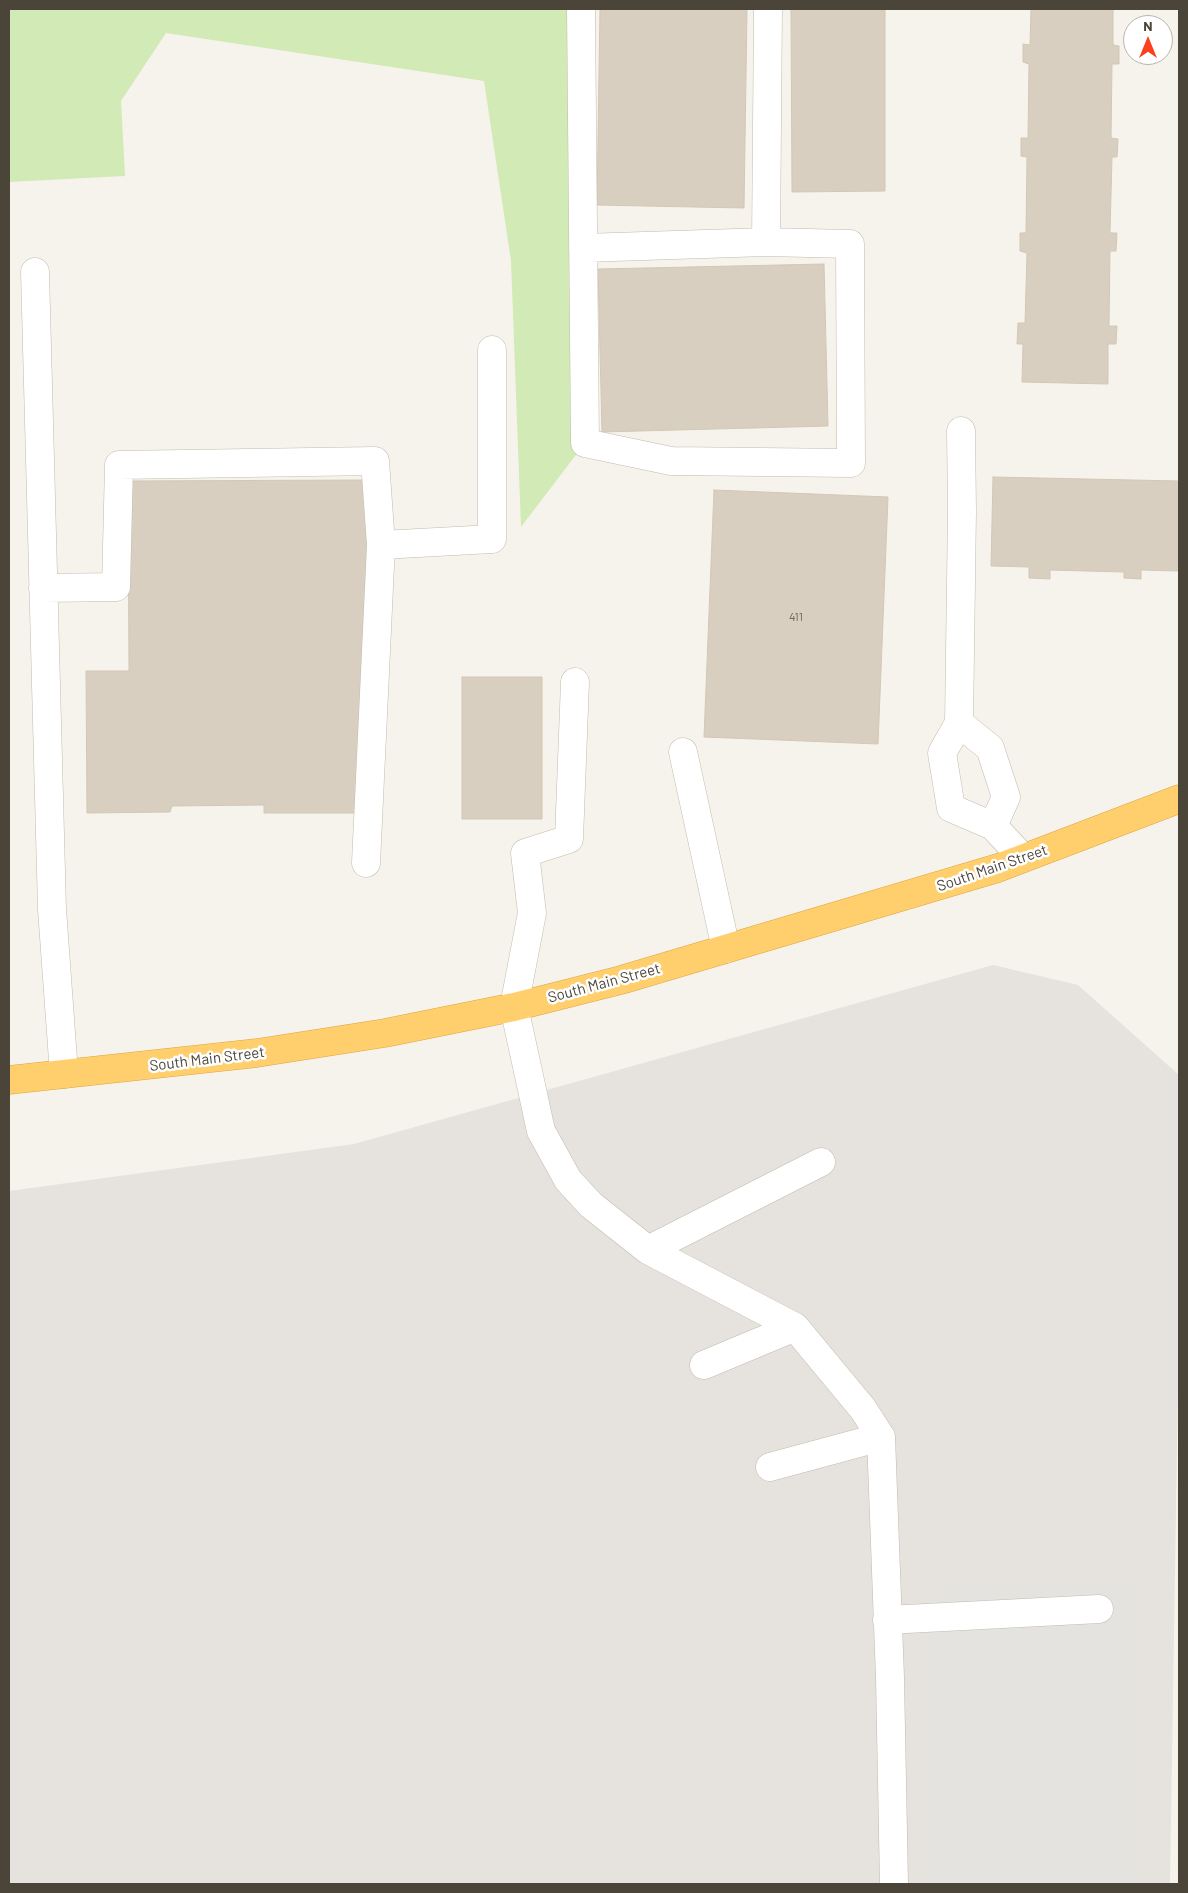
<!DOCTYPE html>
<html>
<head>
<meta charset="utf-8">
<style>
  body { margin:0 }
  #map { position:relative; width:1188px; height:1893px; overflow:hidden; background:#f6f3ec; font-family:Barlow,sans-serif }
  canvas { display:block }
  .frame { position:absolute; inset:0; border:10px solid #4b4439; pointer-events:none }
  .north { position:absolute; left:1123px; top:15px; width:50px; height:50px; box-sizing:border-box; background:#fff; border:1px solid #b7b4b0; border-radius:50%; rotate:0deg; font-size:14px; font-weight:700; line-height:20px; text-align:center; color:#4b4439 }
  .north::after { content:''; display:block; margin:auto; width:18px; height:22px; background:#fc3f1d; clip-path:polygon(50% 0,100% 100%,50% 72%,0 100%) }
</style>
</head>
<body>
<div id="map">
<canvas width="1188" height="1893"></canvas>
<div class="frame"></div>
<div class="north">N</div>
</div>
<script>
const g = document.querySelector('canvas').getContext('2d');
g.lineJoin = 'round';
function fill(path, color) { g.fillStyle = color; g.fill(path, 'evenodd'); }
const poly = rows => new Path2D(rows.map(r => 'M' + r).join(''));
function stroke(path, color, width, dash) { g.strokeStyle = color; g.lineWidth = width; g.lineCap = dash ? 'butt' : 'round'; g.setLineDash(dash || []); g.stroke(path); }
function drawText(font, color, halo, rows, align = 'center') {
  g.font = font + ' Barlow,sans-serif'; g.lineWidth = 5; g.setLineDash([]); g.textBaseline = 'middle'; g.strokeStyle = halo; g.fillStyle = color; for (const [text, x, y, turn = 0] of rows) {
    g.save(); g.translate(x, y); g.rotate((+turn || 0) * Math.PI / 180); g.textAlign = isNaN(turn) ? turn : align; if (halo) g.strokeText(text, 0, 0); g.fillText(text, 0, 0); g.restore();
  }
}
const industrial = poly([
  [993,965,1078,985,1179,1075,1179,1320,1170,1884,9,1884,9,1191,354,1144]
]);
const green = poly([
  [9,9,581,9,585,443,521,527,511,261,484,81,166,33,121,101,125,176,9,182]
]);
const parking = poly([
  [1132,1584,1132,1884,931,1884,931,1587]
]);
const building = poly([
  [600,9,747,9,744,208,597,205,600,9],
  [791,9,885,9,885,191,792,192,791,9],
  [1031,9,1113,9,1113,45,1119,46,1119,64,1112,64,1111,138,1118,139,1117,157,1112,157,1110,233,1117,233,1116,251,1110,251,1109,326,1117,326,1116,344,1108,344,1108,384,1022,382,1023,344,1017,344,1018,323,1025,323,1027,253,1020,251,1020,233,1026,233,1027,157,1021,156,1021,138,1028,138,1029,64,1023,62,1023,44,1030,45,1031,9],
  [824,264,828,426,602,432,598,269,824,264],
  [993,477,1179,481,1179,571,1141,570,1141,579,1124,578,1124,572,1050,570,1050,579,1029,578,1029,567,991,566,993,477],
  [369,480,371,813,264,813,264,805,172,806,170,812,87,813,86,671,129,671,128,481,369,480],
  [714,490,888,497,878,744,704,737,714,490],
  [462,677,542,677,542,819,462,819,462,677]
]);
const minor = poly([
  [581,9,585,443,671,461,851,463,850,244,766,242,768,9],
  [583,248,766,242],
  [35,272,52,909,64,1074],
  [961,431,962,511,959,723,942,753,951,808,993,826,1023,858],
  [43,588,116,587,119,465,375,461,381,545],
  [575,682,569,839,525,853,532,913,514,1007,541,1131,568,1180,591,1205,648,1250,795,1327,863,1409,881,1437,890,1678,894,1884],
  [959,723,990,748,1006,797,993,826],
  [683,752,726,949],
  [366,863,381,545,492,539,492,350],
  [648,1250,821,1162],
  [704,1365,795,1327],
  [770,1467,881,1437],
  [887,1620,1099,1609]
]);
const highway = poly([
  [9,1080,257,1053,385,1033,514,1007,621,980,998,868,1179,799]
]);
const numberNames = [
  ["411",796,617]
];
const streetNames = [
  ["South Main Street",992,868,-19],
  ["South Main Street",604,983,-15],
  ["South Main Street",207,1059,-7]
];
fill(industrial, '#e6e2dd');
fill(green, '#d2eab5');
fill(parking, '#e5e3e0');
fill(building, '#d8cfc1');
stroke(building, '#d3c7b4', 1);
stroke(minor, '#c2bbae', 29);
stroke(highway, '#e0a43c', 29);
stroke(minor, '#fff', 28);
stroke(highway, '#ffcf6e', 28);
drawText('12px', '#6e675b', null, numberNames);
drawText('15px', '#4b4439', '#fff', streetNames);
</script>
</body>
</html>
